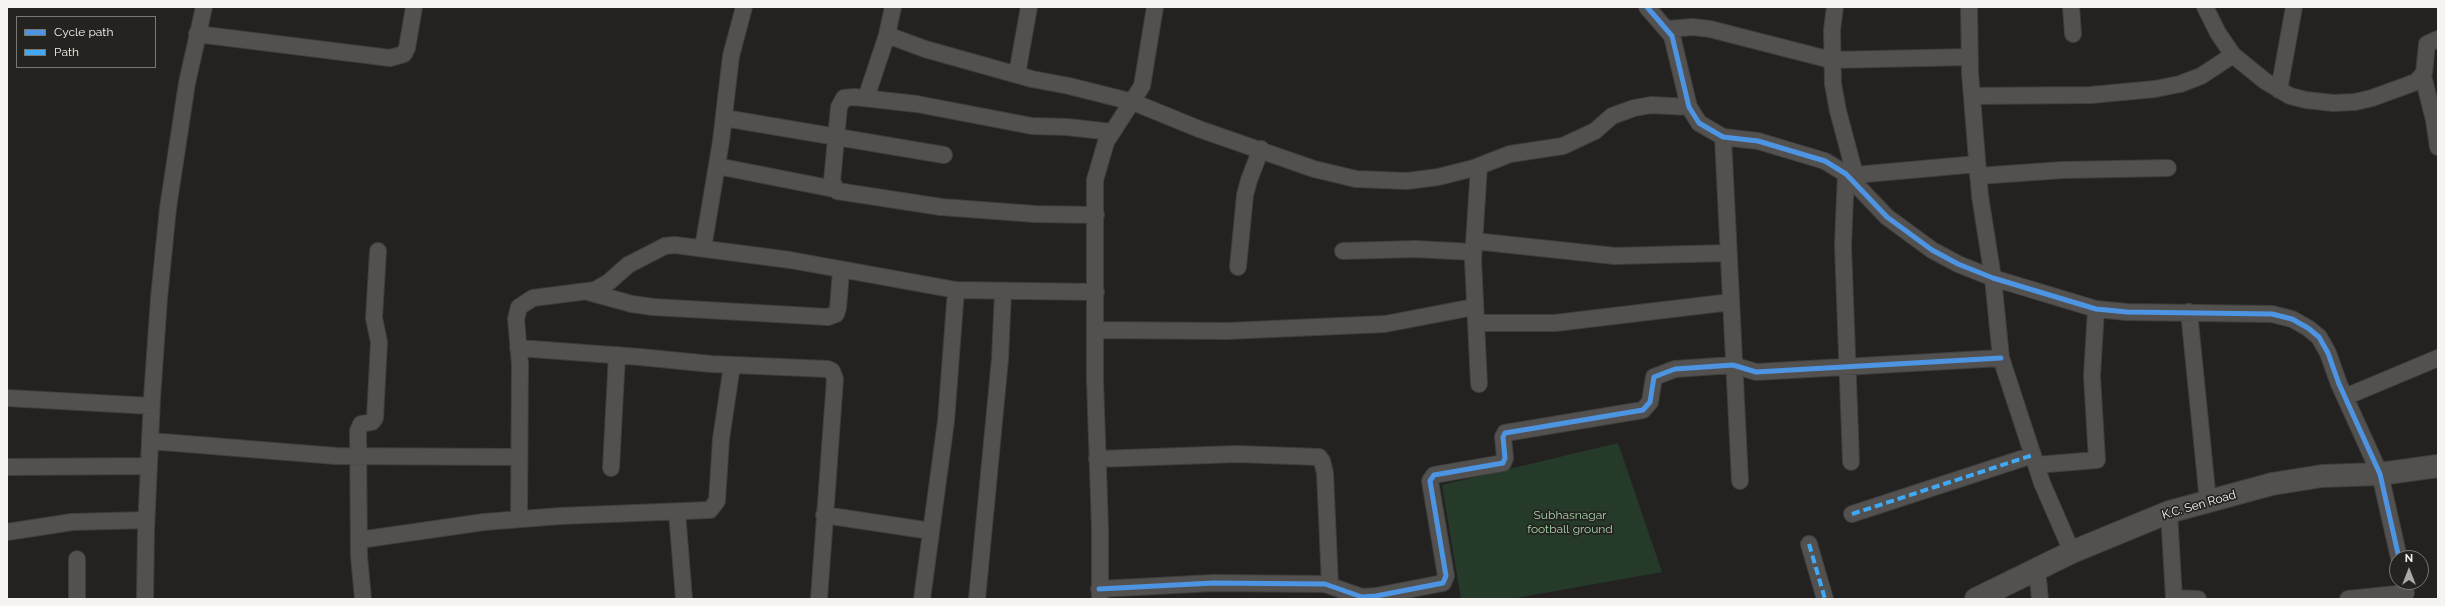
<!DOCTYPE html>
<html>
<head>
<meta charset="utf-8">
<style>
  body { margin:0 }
  #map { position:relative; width:2445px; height:606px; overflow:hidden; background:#232220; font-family:Raleway,sans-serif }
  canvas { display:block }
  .frame { position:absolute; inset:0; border:8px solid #f5f4f1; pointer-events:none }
  .legend { position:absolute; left:16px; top:16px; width:140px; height:52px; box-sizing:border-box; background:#24231f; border:1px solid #787773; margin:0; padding:5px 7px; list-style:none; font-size:12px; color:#f5f4f1 }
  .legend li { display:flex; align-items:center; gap:8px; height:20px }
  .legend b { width:20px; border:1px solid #787773 }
  .north { position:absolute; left:2389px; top:550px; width:40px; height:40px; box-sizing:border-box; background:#24231f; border:1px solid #787773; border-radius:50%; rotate:0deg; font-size:11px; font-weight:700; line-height:16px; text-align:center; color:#f5f4f1 }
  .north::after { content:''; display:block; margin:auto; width:14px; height:18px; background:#acaaa8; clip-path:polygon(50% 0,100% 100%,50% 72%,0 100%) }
</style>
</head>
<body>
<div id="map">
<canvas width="2445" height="606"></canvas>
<div class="frame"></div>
<ul class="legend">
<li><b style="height:5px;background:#4d94e3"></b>Cycle path</li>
<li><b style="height:5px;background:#3fa9f5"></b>Path</li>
</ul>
<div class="north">N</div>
</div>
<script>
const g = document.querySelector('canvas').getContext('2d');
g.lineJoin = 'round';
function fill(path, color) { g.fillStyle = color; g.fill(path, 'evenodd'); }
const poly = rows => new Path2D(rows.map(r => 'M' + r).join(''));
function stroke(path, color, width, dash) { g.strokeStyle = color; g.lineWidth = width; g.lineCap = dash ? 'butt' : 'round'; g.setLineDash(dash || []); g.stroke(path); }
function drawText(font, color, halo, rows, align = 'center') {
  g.font = font + ' Raleway,sans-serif'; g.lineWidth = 3.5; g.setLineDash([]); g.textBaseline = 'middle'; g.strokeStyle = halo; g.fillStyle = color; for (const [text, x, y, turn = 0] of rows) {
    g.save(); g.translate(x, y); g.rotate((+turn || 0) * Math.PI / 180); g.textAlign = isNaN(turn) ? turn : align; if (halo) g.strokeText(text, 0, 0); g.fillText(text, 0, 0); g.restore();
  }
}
const green = poly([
  [1618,443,1662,572,1511,599,1461,599,1442,485]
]);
const street = poly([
  [1647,7,1672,36,1689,107,1699,123,1723,137,1758,141,1825,161,1846,174,1887,217,1932,250,1958,264,1993,278,2096,309,2127,312,2272,314,2292,319,2308,328,2319,337,2328,353,2339,384,2380,474,2399,558],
  [1835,7,1832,30,1833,84,1838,111,1858,186],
  [1969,7,1970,73,1980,196,1993,278,2001,358,2042,483,2072,552],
  [2071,7,2073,34],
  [2205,7,2218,33,2233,55,2265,81,2290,96,2306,100,2333,103,2355,102,2372,98,2416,82,2424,73,2427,44,2438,39],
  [1668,29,1693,27,1710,29,1831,60,1970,57],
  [197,34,390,58,404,54,407,48,414,7],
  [887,35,925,49,1032,79,1069,86,1133,102,1199,129,1314,169,1356,179,1407,181,1438,177,1474,168,1510,154,1563,146,1595,131,1612,116,1634,108,1651,105,1689,107],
  [1017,74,1029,7],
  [2423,76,2434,120,2438,147],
  [2279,90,2294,7],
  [1972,96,2091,95,2155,89,2180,84,2201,76,2233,55],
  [866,98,887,35,893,7],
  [724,118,944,155],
  [1723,137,1740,481],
  [717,166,834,189],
  [1479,166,1473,260,1479,384],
  [1846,174,1843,245,1851,462],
  [1855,175,1977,164],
  [1978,176,2063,170,2168,168],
  [1096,215,1035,214,941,207,837,191,832,181,839,107,844,98,854,97,917,104,1032,126,1067,127,1112,132],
  [1474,241,1615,256,1728,253],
  [703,248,721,141,731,56,744,7],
  [1343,251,1415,249,1473,252],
  [1238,267,1245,195,1249,180,1261,149],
  [588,292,632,304,653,307,828,317,836,314,838,308,841,271],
  [2189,312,2208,501],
  [1476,323,1555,323,1731,302],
  [1095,330,1227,331,1385,324,1474,307],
  [518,348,640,357,711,364,828,369,832,371,835,379,819,599],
  [2345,397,2438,358],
  [7,398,151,406],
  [150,441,336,456,519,457],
  [1097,459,1237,454,1319,457,1322,461,1325,473,1330,585],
  [2036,465,2097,460,2092,376,2096,309],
  [7,467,149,466],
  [611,468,617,355],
  [677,512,684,599],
  [2169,512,2174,599],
  [1852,514,2033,455],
  [824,515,931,531],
  [519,519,520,364,516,319,519,307,533,298,595,290,609,282,628,265,665,246,675,245,790,260,956,290,1096,292],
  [7,532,72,522,146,520],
  [359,540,484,522,560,516,710,510,717,501,721,439,732,365],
  [1809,544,1825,599],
  [77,559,77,599],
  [2037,569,2040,599],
  [1099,589,1213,583,1325,584,1362,597,1376,596,1443,583,1446,576,1430,481,1434,475,1503,463,1505,458,1503,437,1505,433,1643,410,1650,402,1654,377,1675,369,1733,365,1756,372,2001,358],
  [2174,598,2198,599],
  [145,599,146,529,152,398,159,298,168,208,187,83,204,7],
  [363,599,359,556,358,431,361,424,372,422,375,418,379,342,374,318,378,251],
  [922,599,946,421,956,290],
  [977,599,1000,359,1003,292],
  [1100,599,1100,529,1095,380,1095,180,1106,142,1142,86,1155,7],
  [2348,599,2406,593]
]);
const secondary = poly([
  [1976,599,2072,552,2169,512,2272,484,2322,476,2380,474,2438,466]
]);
const quiet = poly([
  [1852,514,2033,455],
  [1809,544,1825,599]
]);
const cycleway = poly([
  [1647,7,1672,36,1689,107,1699,123,1723,137,1758,141,1825,161,1846,174,1887,217,1932,250,1958,264,1993,278,2096,309,2127,312,2272,314,2292,319,2308,328,2319,337,2328,353,2339,384,2380,474,2399,558],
  [1099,589,1213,583,1325,584,1362,597,1376,596,1443,583,1446,576,1430,481,1434,475,1503,463,1505,458,1503,437,1505,433,1643,410,1650,402,1654,377,1675,369,1733,365,1756,372,2001,358]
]);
const streetNames = [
  ["K.C. Sen Road",2199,505,-16]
];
const parkNames = [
  ["Subhasnagar",1570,515],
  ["football ground",1570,529]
];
fill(green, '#263a29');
stroke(street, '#3e3e3c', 18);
stroke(secondary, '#3e3e3c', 24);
stroke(street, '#525150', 16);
stroke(secondary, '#525150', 22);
stroke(quiet, '#3fa9f5', 4, [8, 4]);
stroke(cycleway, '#4d94e3', 5);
drawText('12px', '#f5f4f1', '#24231f', streetNames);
drawText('12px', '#a5d5ab', '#24231f', parkNames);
</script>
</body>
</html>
